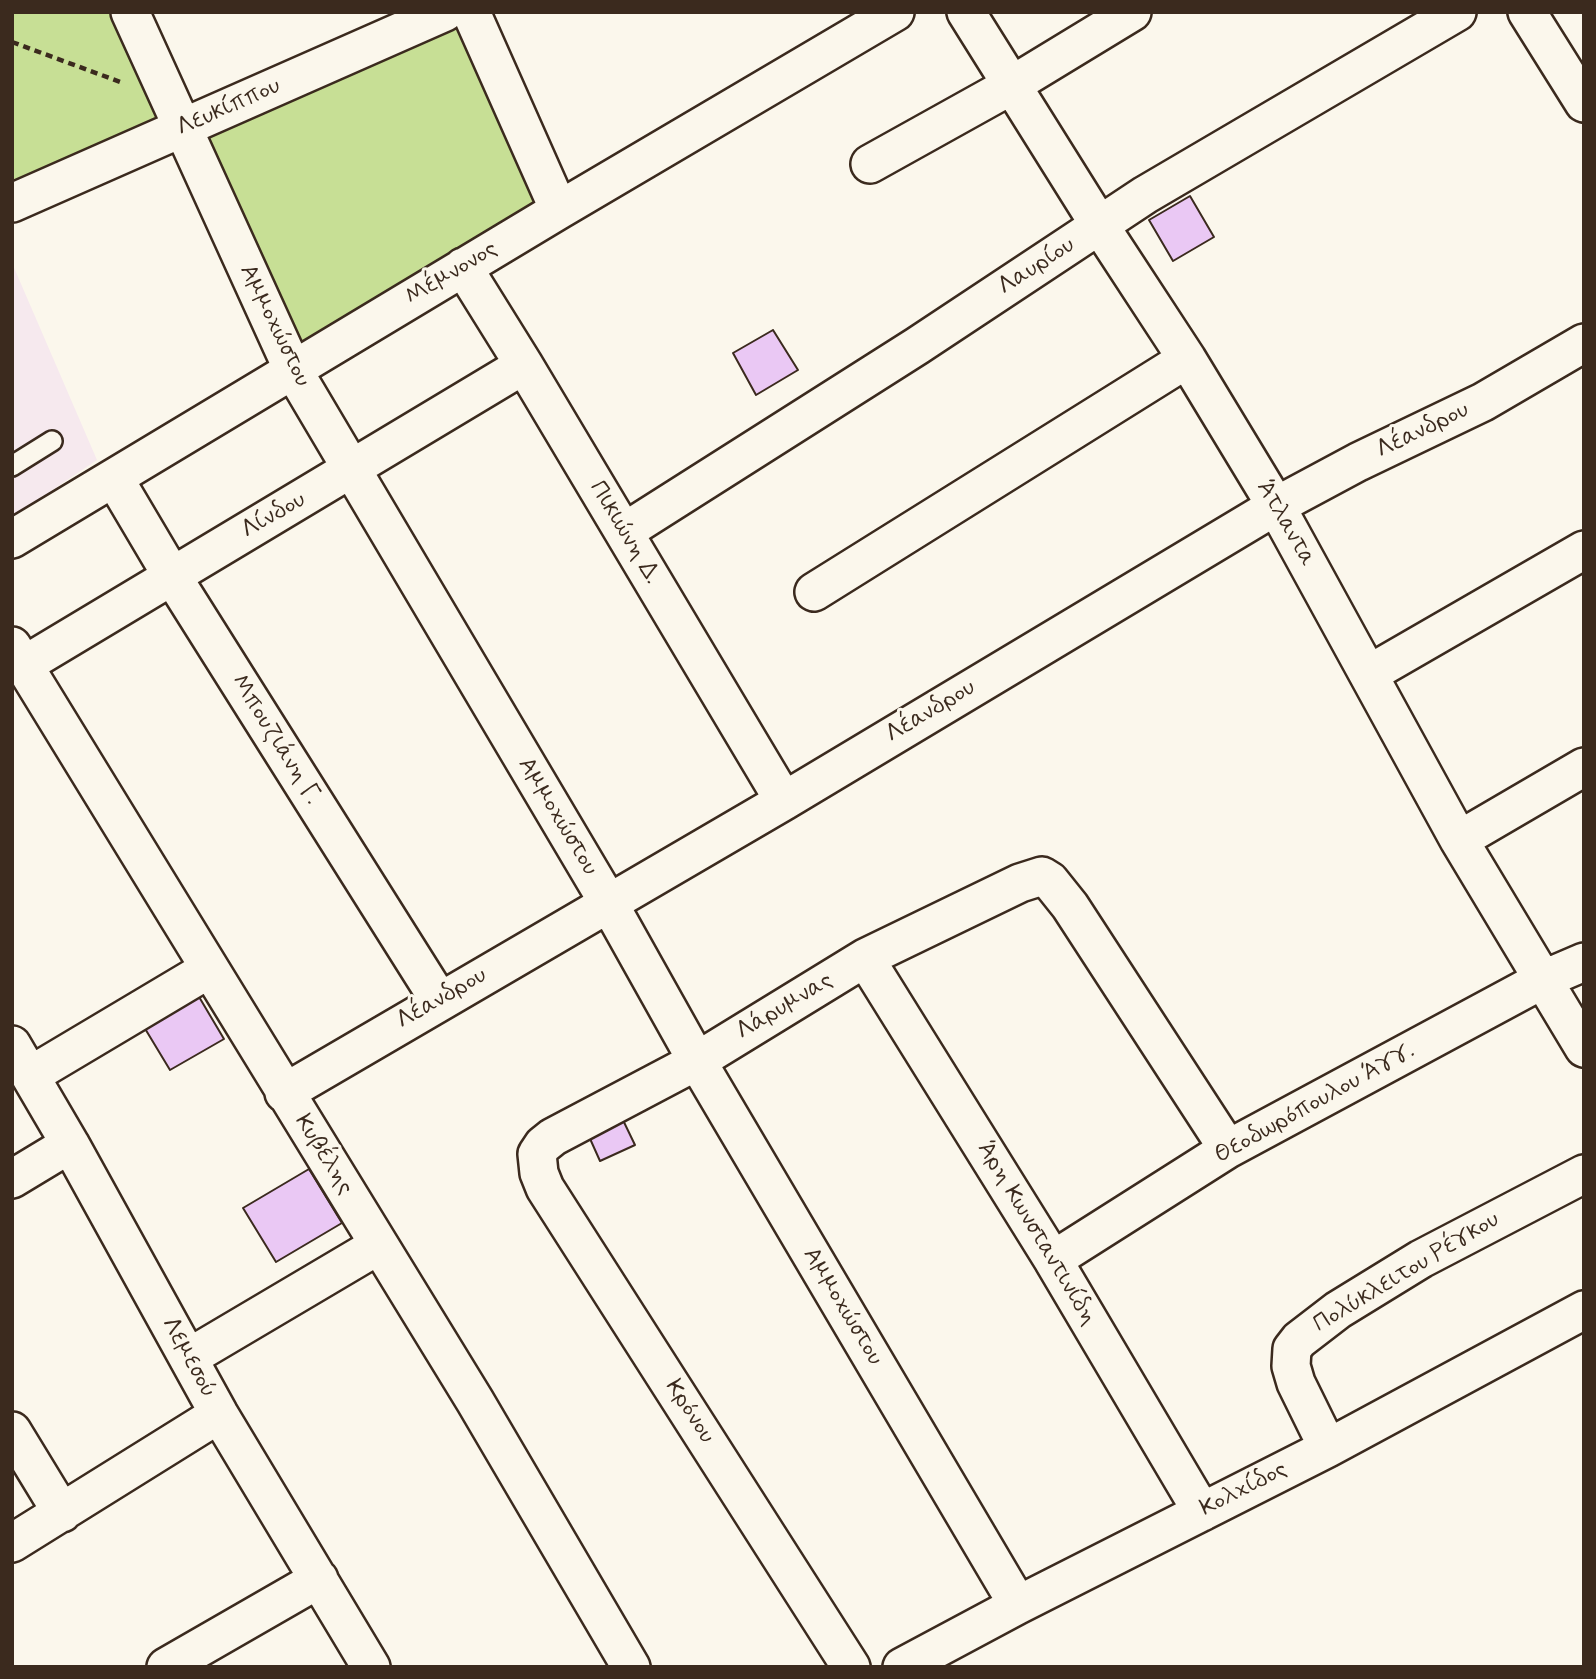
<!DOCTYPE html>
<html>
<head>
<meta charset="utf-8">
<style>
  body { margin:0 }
  #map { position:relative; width:1596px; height:1679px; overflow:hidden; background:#fbf7ec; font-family:Mynerve,sans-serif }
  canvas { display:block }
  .frame { position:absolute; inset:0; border:14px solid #3b2a1e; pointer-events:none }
</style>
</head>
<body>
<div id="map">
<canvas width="1596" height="1679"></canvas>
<div class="frame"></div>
</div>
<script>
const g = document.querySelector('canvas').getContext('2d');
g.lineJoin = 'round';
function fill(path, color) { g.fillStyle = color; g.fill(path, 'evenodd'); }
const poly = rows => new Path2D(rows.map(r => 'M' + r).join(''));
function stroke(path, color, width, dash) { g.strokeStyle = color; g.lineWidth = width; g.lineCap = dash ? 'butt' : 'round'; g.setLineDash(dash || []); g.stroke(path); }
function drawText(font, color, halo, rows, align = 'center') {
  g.font = font + ' Mynerve,sans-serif'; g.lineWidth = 6; g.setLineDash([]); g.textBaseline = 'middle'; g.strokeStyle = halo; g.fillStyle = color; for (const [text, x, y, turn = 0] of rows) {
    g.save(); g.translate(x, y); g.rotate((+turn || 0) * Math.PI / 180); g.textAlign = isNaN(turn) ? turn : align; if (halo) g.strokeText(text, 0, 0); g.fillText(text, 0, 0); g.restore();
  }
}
const built = poly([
  [12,263,97,460,12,517]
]);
const green = poly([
  [12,12,130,12,182,129,471,12,559,210,293,370,182,129,12,203]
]);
const building = poly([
  [1190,196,1214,237,1173,261,1149,220,1190,196],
  [773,330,798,370,756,395,733,353,773,330],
  [192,985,224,1039,170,1070,138,1017,192,985],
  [621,1116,635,1145,600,1161,587,1132,621,1116],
  [309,1169,342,1223,276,1262,243,1208,309,1169]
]);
const path = poly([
  [12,42,123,83]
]);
const lane = poly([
  [12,466,52,441]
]);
const street = poly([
  [130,12,293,370,608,902,697,1061,1018,1605],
  [471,12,559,210],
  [966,12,1100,226,1187,359,1276,506,1459,840,1584,1048],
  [1527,12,1584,103],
  [870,164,1012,85,1132,12],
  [12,203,445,12],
  [463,267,524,365,784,801],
  [114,478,172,576,439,1000],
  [624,532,917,346,1145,195,1457,12],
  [12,539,559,210,895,12],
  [814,592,1187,359],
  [12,646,475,1401,631,1667],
  [24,665,524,365],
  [1369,674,1584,550],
  [1459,840,1584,767],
  [865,958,1053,1260,1202,1512],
  [12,1045,70,1144,219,1414,371,1667],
  [31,1075,209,969],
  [284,1093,784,801,1276,506,1358,462,1483,402,1584,343],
  [12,1179,70,1144],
  [1053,1260,1228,1149,1542,980,1584,962],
  [188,1358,379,1245],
  [12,1431,62,1513],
  [1328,1448,1296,1383,1291,1366,1292,1349,1299,1340,1338,1310,1421,1259,1584,1174],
  [12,1543,219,1414],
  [166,1667,319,1579],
  [851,1667,545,1188,539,1173,537,1154,543,1145,553,1137,697,1061,865,958,1020,883,1042,876,1050,881,1070,906,1228,1149],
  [902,1667,1018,1605,1328,1448,1584,1310]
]);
const streetNames = [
  ["Λευκίππου",229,108,-24],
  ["Λαυρίου",1037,267,-33],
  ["Μέμνονος",452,274,-31],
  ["Αμμοχώστου",274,326,64],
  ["Λέανδρου",1423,431,-26],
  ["Λίνδου",274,516,-30],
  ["Άτλαντα",1285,524,60],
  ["Πικιώνη Δ.",624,533,59],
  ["Λέανδρου",931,712,-31],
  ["Μπουζιάνη Γ.",275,740,58],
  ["Αμμοχώστου",557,817,59],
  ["Λέανδρου",442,999,-30],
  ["Λάρυμνας",785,1007,-31],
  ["Θεοδωρόπουλου Άγγ.",1315,1104,-29],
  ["Κυβέλης",323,1155,58],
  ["Άρη Κωνσταντινίδη",1036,1234,59],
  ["Πολύκλειτου Ρέγκου",1407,1273,-31],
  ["Αμμοχώστου",842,1307,59],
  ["Λεμεσού",188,1358,61],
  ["Κρόνου",689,1412,57],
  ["Κολχίδος",1244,1490,-27]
];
fill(built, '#f6e9ee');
fill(green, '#c7df95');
fill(building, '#eac8f4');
stroke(building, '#3b2a1e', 2);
stroke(lane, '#3b2a1e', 24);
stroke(street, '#3b2a1e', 42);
stroke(path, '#3b2a1e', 4.5, [7, 5]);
stroke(lane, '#fbf7ec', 19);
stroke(street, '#fbf7ec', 37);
drawText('24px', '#3b2a1e', '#fbf7ec', streetNames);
</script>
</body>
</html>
